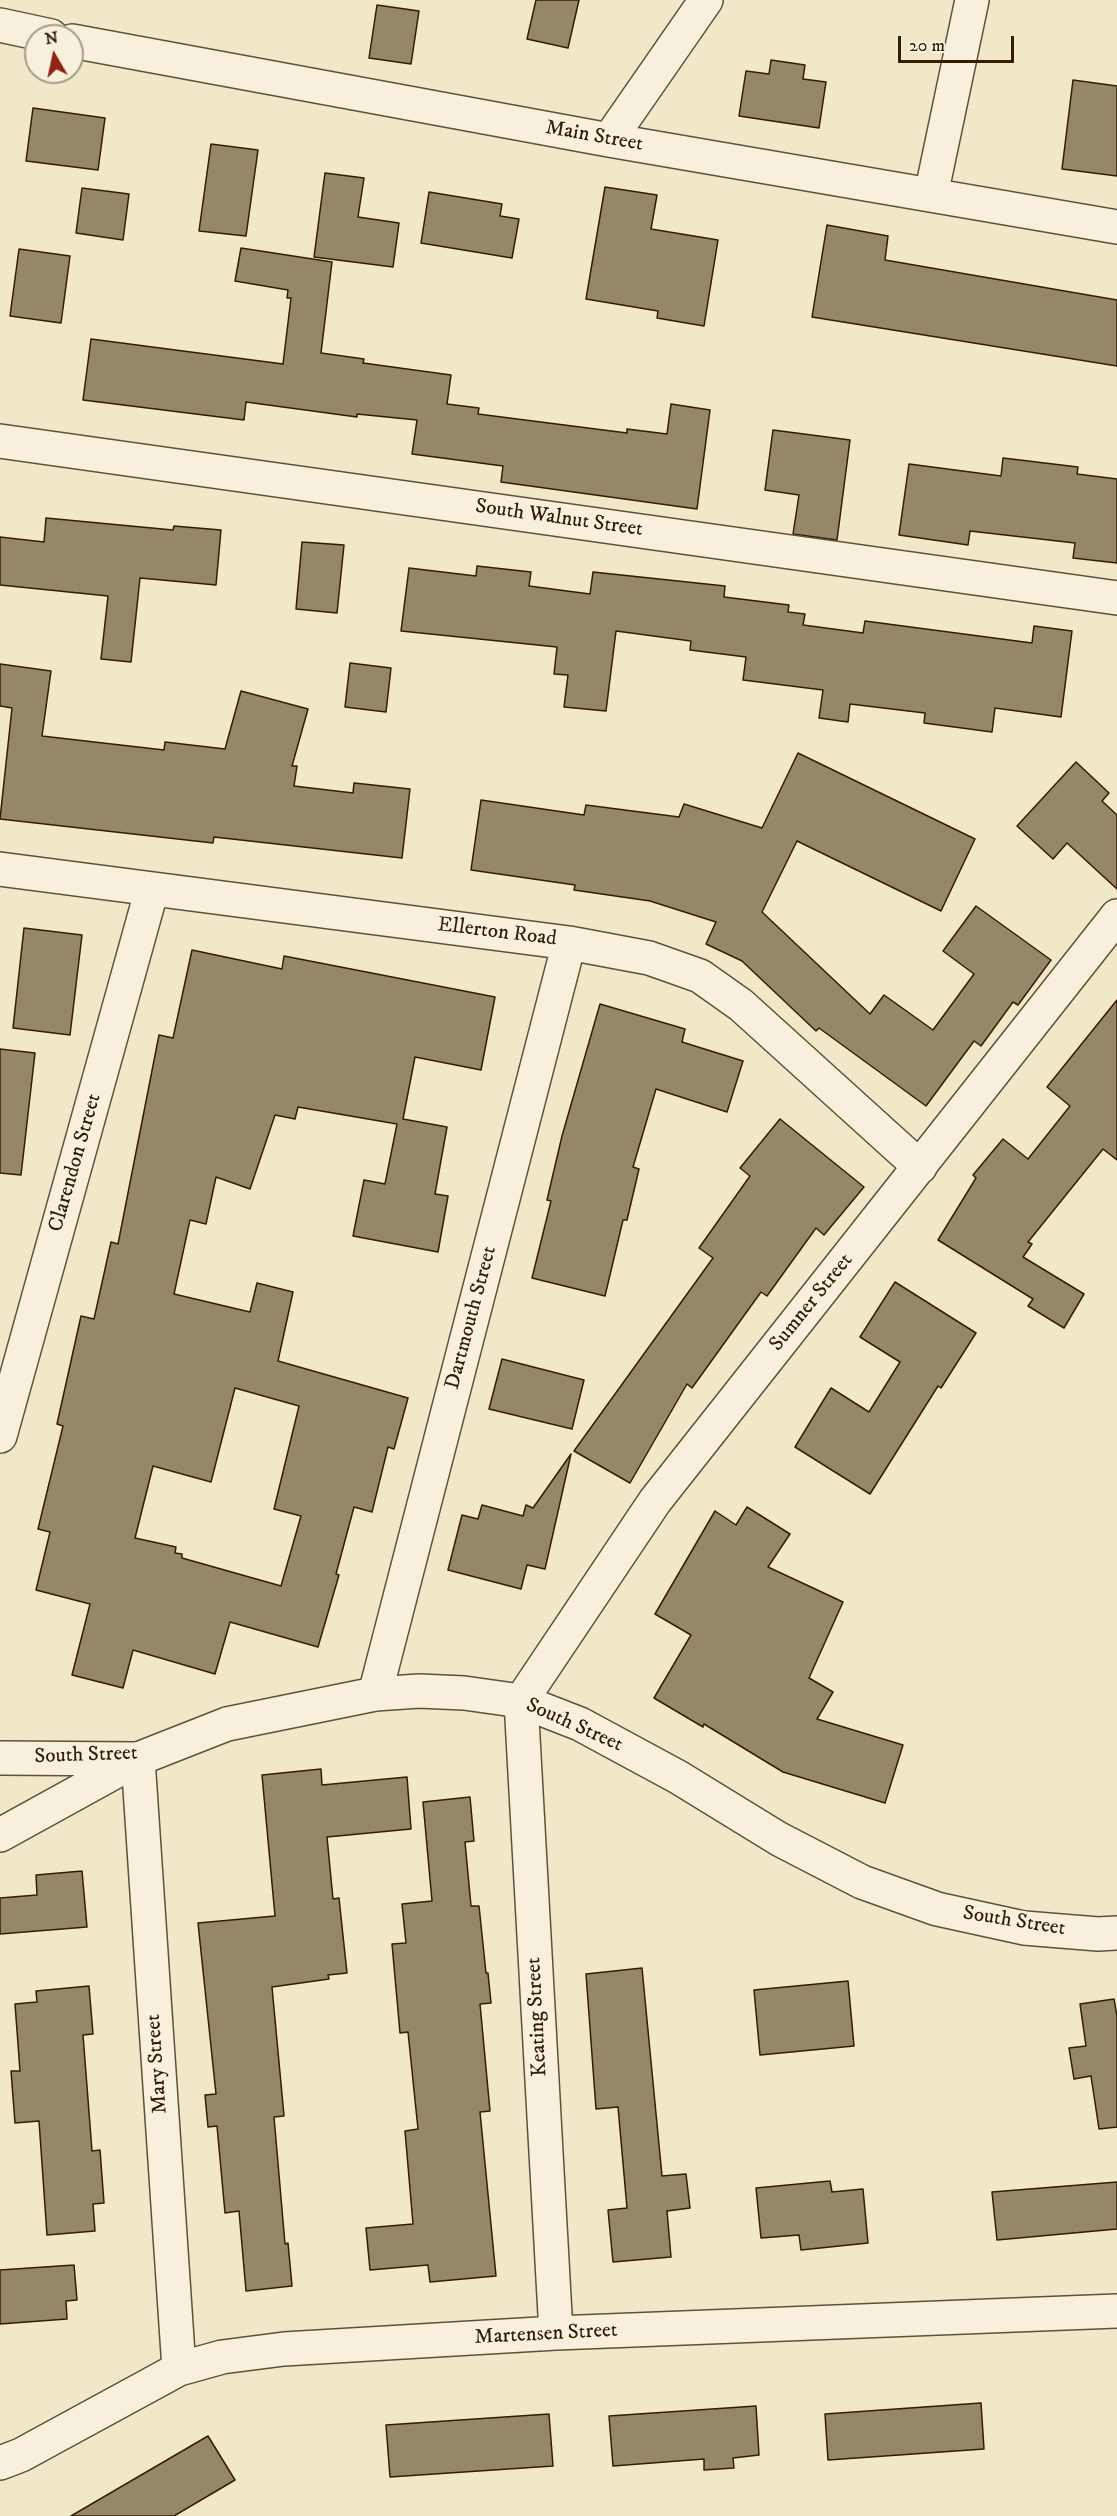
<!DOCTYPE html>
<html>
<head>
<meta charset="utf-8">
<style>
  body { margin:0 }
  #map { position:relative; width:1117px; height:2516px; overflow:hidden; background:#f1e8ca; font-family:"IM FELL DW Pica",serif }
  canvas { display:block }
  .north { position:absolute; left:24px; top:24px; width:60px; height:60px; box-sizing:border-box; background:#f6f0dd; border:2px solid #a89c86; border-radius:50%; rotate:351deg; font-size:16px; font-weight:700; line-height:24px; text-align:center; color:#331d03 }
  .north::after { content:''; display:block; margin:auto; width:21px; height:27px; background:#8f2418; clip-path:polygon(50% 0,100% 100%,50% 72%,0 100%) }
  .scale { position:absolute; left:898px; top:36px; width:116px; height:27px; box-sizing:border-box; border:3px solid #331d03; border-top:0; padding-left:8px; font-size:18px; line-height:21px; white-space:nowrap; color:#331d03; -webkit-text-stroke:4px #f6f0dd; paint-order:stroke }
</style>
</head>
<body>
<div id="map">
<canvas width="1117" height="2516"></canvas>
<div class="north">N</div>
<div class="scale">20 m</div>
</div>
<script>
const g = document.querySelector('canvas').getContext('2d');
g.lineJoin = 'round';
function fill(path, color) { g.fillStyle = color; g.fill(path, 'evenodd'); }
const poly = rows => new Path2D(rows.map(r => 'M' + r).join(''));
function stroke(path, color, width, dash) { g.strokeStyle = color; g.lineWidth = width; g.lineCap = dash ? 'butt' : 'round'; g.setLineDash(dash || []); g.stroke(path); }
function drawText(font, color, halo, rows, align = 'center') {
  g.font = font + ' "IM FELL DW Pica",serif'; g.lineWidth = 5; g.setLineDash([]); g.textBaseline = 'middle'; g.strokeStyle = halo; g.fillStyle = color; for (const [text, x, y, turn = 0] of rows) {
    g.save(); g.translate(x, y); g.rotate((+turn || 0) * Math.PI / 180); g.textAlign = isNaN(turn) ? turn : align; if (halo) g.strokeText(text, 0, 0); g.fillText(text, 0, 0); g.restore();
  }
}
const building = poly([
  [536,0,579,0,568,48,527,39,536,0],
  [377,5,419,11,411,64,369,58,377,5],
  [771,60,805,65,803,79,826,82,819,128,739,116,746,71,769,74,771,60],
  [1073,80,1117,86,1117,176,1062,169,1073,80],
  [33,108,105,118,98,170,26,161,33,108],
  [211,144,258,150,246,236,199,231,211,144],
  [325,173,364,178,358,217,399,223,393,267,314,257,325,173],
  [605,187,657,195,651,229,718,240,704,326,657,318,658,311,586,299,605,187],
  [82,188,129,194,123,240,76,233,82,188],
  [429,192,502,204,500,216,519,219,512,258,421,243,429,192],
  [827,225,888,236,885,260,1117,300,1117,366,812,317,827,225],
  [241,248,332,262,321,353,364,359,363,363,451,375,447,404,479,408,478,414,627,433,627,429,667,434,671,404,710,410,697,509,501,482,503,466,412,454,417,420,357,414,357,417,246,402,244,420,83,400,91,339,283,364,291,298,287,298,288,290,235,281,241,248],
  [19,249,70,256,61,323,10,316,19,249],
  [773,430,850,440,837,540,793,534,799,495,765,490,773,430],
  [1003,458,1078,467,1077,474,1117,479,1117,563,1073,558,1075,543,970,531,968,545,899,535,909,464,1001,476,1003,458],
  [46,518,173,530,174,526,221,530,216,585,140,578,131,662,101,659,108,596,0,585,0,537,44,542,46,518],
  [302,542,344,545,337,613,296,609,302,542],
  [477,566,531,572,529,586,590,594,593,572,725,586,724,597,789,605,788,612,805,614,803,625,863,633,865,621,1032,643,1034,626,1072,631,1061,717,995,708,992,732,924,723,925,713,850,704,848,722,819,718,823,690,743,680,746,657,690,650,691,641,616,631,606,711,564,707,568,675,554,674,557,647,401,631,409,568,476,576,477,566],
  [350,663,391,668,386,712,345,707,350,663],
  [0,664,51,671,42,736,164,750,165,742,225,749,241,691,308,709,292,766,297,766,294,786,353,793,354,783,410,789,402,858,214,837,213,843,0,819,12,708,0,706,0,664],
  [798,753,975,839,941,911,797,841,762,912,870,1014,884,995,933,1030,974,974,943,951,976,906,1051,960,1018,1005,1013,1002,981,1046,974,1041,926,1106,819,1028,816,1031,742,961,706,944,716,922,650,901,574,890,575,885,471,870,481,800,584,815,586,805,679,817,684,804,762,828,798,753],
  [1076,762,1109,793,1102,801,1117,815,1117,889,1067,843,1053,859,1017,826,1076,762],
  [24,928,82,935,70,1035,13,1028,24,928],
  [192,950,282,969,284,956,495,997,481,1070,415,1057,403,1119,447,1127,435,1194,448,1196,438,1252,353,1236,364,1180,385,1184,397,1124,298,1107,295,1119,275,1115,250,1189,216,1177,206,1224,190,1220,174,1294,250,1312,257,1283,293,1292,278,1361,408,1398,394,1449,388,1447,372,1512,354,1507,336,1574,339,1575,318,1647,230,1622,215,1674,133,1650,123,1688,72,1675,90,1604,36,1590,50,1532,38,1529,63,1426,57,1424,81,1316,94,1319,111,1242,118,1244,159,1035,173,1038,192,950],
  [235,1388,299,1406,274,1509,301,1516,281,1586,182,1558,182,1554,175,1553,176,1547,135,1538,153,1466,211,1482,235,1388],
  [1117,1000,1117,1160,1103,1149,1028,1242,1032,1244,1023,1257,1084,1294,1064,1328,1028,1306,1033,1299,938,1240,976,1178,973,1175,1003,1139,1028,1159,1070,1106,1047,1087,1117,1000],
  [600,1004,685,1029,682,1042,743,1061,727,1112,656,1089,633,1167,639,1169,627,1220,623,1220,605,1296,532,1278,551,1201,547,1200,562,1136,600,1004],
  [0,1049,35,1053,21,1175,0,1173,0,1049],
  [780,1119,864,1187,824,1235,816,1228,767,1296,761,1292,692,1388,687,1384,630,1483,574,1451,713,1258,699,1248,750,1176,740,1168,780,1119],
  [895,1282,976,1333,941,1388,938,1386,870,1494,795,1447,831,1388,869,1412,900,1362,860,1337,895,1282],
  [502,1359,584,1380,572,1429,489,1409,502,1359],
  [571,1454,545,1569,527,1565,521,1589,448,1570,462,1515,478,1519,482,1505,523,1516,526,1505,533,1508,571,1454],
  [747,1507,790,1534,768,1567,843,1602,809,1678,833,1692,817,1719,903,1745,885,1803,783,1772,704,1724,703,1727,654,1698,691,1635,655,1614,715,1511,736,1525,747,1507],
  [321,1769,322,1785,407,1777,411,1829,327,1837,333,1899,339,1898,347,1973,328,1975,329,1979,272,1987,284,2116,274,2117,285,2244,288,2243,292,2286,246,2291,239,2211,225,2213,217,2126,208,2127,205,2095,216,2094,198,1923,275,1916,262,1775,321,1769],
  [470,1797,474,1841,465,1842,471,1906,479,1906,486,1973,488,1973,491,2003,480,2004,490,2111,480,2112,496,2276,430,2282,428,2265,370,2270,366,2228,413,2224,405,2131,418,2129,408,2032,400,2033,392,1944,406,1943,402,1904,432,1901,423,1802,470,1797],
  [82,1871,87,1927,0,1934,0,1898,37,1895,36,1875,82,1871],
  [642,1968,662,2176,686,2174,690,2208,667,2211,671,2257,613,2262,608,2210,627,2208,618,2107,596,2109,586,1974,642,1968],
  [848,1981,854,2046,760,2055,754,1990,848,1981],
  [89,1986,93,2034,83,2035,92,2151,100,2150,104,2203,93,2204,95,2231,47,2235,39,2121,15,2123,11,2071,20,2071,15,2004,37,2002,36,1991,89,1986],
  [1114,1999,1117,2016,1117,2127,1099,2129,1091,2076,1074,2079,1069,2048,1086,2046,1080,2004,1114,1999],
  [830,2181,832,2192,863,2189,868,2243,801,2250,799,2235,761,2238,756,2188,830,2181],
  [1117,2182,1117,2229,997,2240,992,2192,1117,2182],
  [74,2265,77,2300,66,2301,67,2319,0,2324,0,2270,74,2265],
  [981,2403,984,2449,828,2460,825,2414,981,2403],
  [756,2406,759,2455,733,2458,734,2468,704,2470,704,2459,613,2466,609,2416,756,2406],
  [549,2414,553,2466,390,2477,386,2425,549,2414],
  [208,2436,235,2480,174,2516,71,2516,208,2436]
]);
const minor = poly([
  [0,25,51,36],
  [72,41,609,140,1117,227],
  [609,140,706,0],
  [931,195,972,0],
  [0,441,1117,598],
  [0,869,569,943,649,958,700,976,741,1005,920,1167],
  [0,1436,152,889],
  [375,1694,569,943],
  [521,1701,556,2333],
  [0,1758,138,1759,179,2369],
  [0,2463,21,2455,179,2369,222,2357,284,2349,556,2333,1117,2311]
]);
const tertiary = poly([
  [521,1701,655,1501,1117,916],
  [0,1835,138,1759,227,1724,375,1694,419,1691,464,1693,521,1701,580,1724,678,1777,779,1839,862,1882,937,1909,1024,1928,1098,1934,1117,1933]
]);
const streetNames = [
  ["Main Street",594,137,10],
  ["South Walnut Street",559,519,8],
  ["Ellerton Road",497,933,7],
  ["Clarendon Street",76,1163,-74],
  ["Sumner Street",812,1303,-51],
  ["Dartmouth Street",472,1318,-75],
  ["South Street",574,1726,24],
  ["South Street",86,1756,-2],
  ["South Street",1014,1922,9],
  ["Keating Street",538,2017,-93],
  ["Mary Street",158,2064,-94],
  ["Martensen Street",546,2335,-3]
];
fill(building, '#96876a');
stroke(building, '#331d03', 1.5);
stroke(minor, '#625035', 36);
stroke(tertiary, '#625035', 36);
stroke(minor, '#f6f0dd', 33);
stroke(tertiary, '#f6f0dd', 33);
drawText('21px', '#331d03', '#f6f0dd', streetNames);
</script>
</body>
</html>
